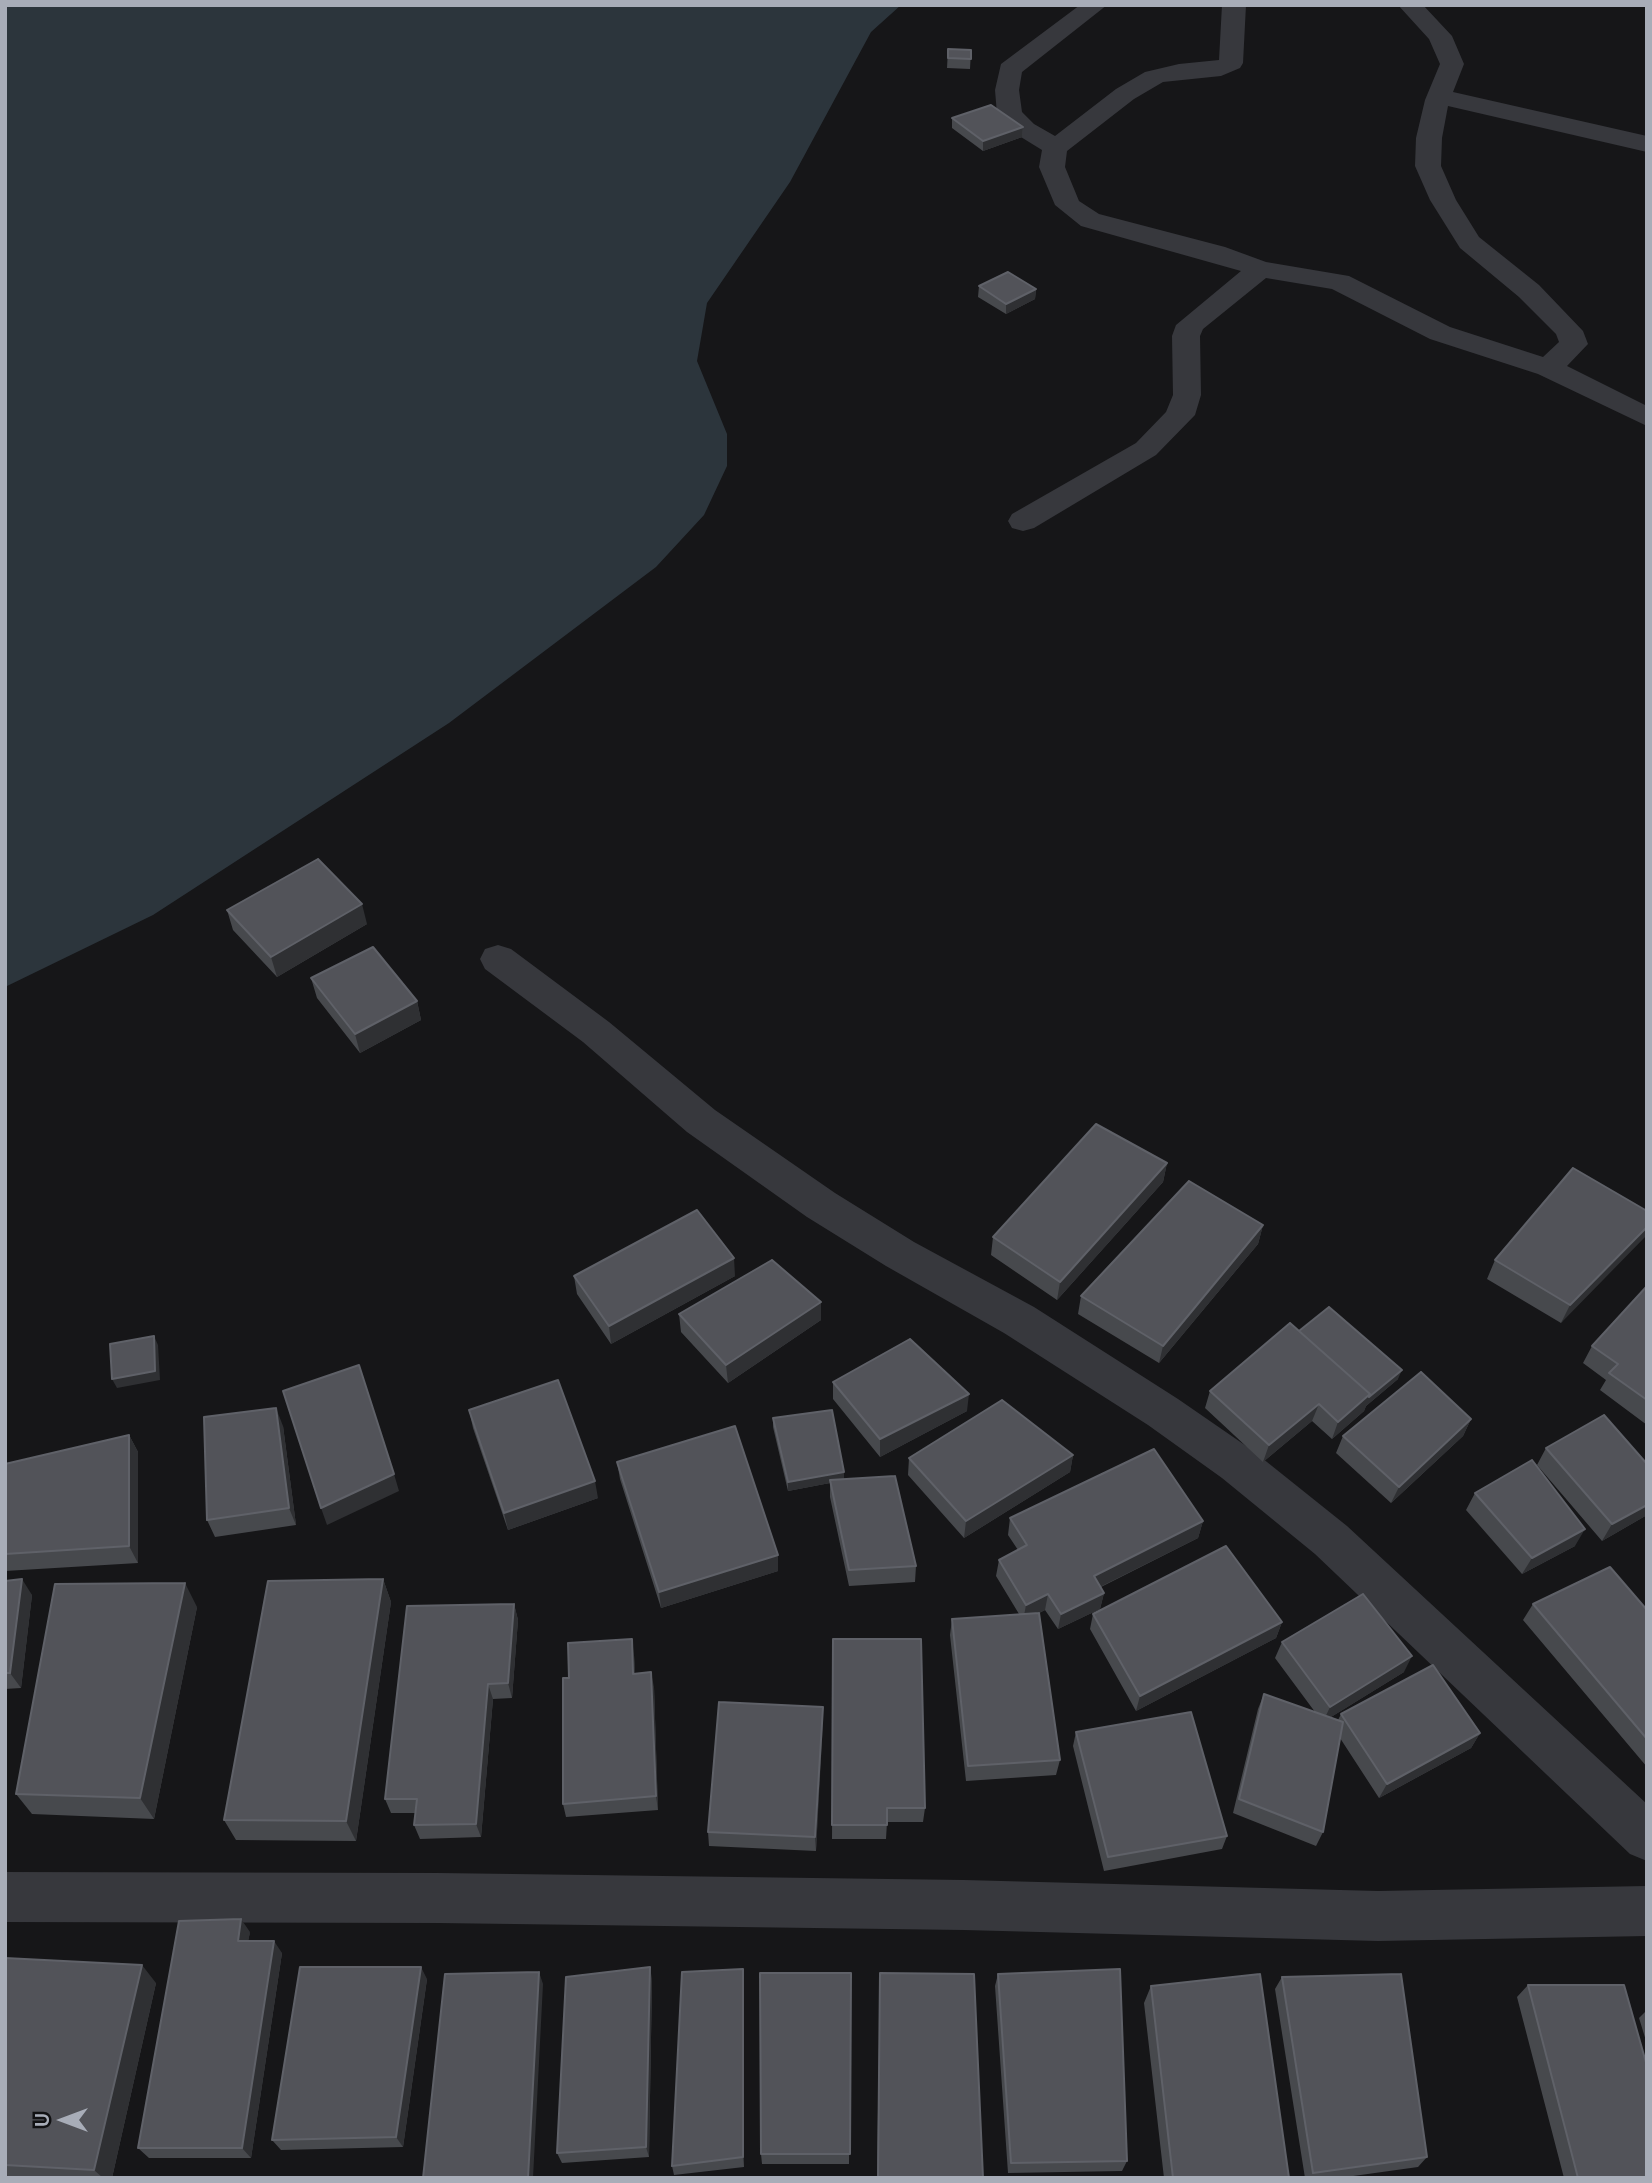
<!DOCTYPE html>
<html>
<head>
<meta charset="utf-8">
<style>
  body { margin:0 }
  #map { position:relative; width:1652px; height:2183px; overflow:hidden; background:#161618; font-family:Lato,sans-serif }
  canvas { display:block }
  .frame { position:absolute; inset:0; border:7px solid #a8adb8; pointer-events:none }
  .north { position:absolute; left:28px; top:2085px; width:70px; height:70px; -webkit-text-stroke:5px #111113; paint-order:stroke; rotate:270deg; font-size:19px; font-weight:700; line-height:28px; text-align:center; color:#a8adb8 }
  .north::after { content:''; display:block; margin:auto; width:24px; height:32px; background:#a8adb8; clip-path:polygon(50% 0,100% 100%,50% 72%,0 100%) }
</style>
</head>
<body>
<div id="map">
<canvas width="1652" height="2183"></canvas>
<div class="frame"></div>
<div class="north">U</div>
</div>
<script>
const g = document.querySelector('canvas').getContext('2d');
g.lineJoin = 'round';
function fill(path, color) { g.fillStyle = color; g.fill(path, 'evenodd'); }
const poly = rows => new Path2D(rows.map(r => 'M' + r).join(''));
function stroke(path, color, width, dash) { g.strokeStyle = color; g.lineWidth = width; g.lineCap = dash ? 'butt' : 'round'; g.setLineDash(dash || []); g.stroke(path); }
const water = poly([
  [5,5,901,5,871,32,790,182,707,303,697,361,727,434,727,466,704,515,656,567,449,723,153,915,5,987]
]);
const minor = poly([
  [1080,5,1107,5,1022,72,1019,90,1022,112,1034,124,1055,136,1116,89,1145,72,1179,64,1219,60,1222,5,1246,5,1243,63,1240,68,1221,76,1163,82,1134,99,1067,151,1065,167,1079,201,1099,214,1225,247,1266,262,1349,276,1450,327,1543,357,1559,342,1556,334,1519,297,1460,248,1430,200,1415,166,1416,138,1425,100,1440,64,1429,39,1398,5,1423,5,1452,36,1464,64,1453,92,1647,136,1647,152,1448,106,1442,138,1441,166,1456,200,1479,237,1539,285,1583,331,1588,344,1567,366,1647,406,1647,426,1538,374,1430,339,1332,289,1266,278,1203,329,1200,336,1201,395,1195,415,1156,455,1034,528,1023,531,1012,528,1008,521,1012,514,1136,443,1166,412,1173,395,1172,336,1176,325,1241,271,1081,226,1055,205,1039,167,1042,150,1016,134,997,114,995,90,1001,64,1080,5],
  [498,945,511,949,609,1022,715,1110,835,1193,914,1242,1034,1307,1178,1399,1252,1450,1347,1526,1647,1804,1647,1861,1630,1854,1315,1554,1222,1478,1148,1425,1004,1333,886,1266,807,1217,687,1132,583,1042,485,969,480,959,485,949,498,945],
  [5,1872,438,1873,964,1880,1378,1891,1647,1886,1647,1936,1378,1941,964,1930,438,1923,5,1922,5,1872]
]);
const wall = poly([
  [948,49,971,50,970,69,947,68],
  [952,118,1023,127,1022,137,983,151,952,128],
  [979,286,1036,289,1035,299,1006,314,978,297],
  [227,910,367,924,277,977,233,930],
  [311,978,417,1001,421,1020,360,1053,317,998],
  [1167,1163,1163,1182,1057,1300,991,1255,993,1237],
  [1647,1211,1561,1323,1487,1279,1495,1260],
  [1263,1225,1258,1244,1159,1363,1078,1314,1081,1296],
  [574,1276,735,1276,611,1344,577,1294],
  [1647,1286,1647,1425,1600,1390,1606,1380,1583,1363,1592,1346],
  [821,1302,821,1320,728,1383,681,1332,679,1314],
  [1299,1331,1398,1379,1366,1406,1364,1411,1332,1439,1312,1421,1263,1462,1205,1408,1210,1391],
  [833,1382,967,1411,880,1457,833,1399],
  [469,1410,598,1498,508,1530,473,1428],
  [773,1418,844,1479,916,1566,915,1582,849,1586,830,1497,830,1483,788,1491,773,1427],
  [1471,1419,1463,1436,1391,1503,1336,1453,1343,1436],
  [283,1426,296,1525,215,1537,207,1520],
  [129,1435,138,1452,138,1563,5,1571,5,1464],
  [1546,1448,1647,1464,1647,1515,1602,1541,1537,1465],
  [1073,1455,1070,1472,964,1538,908,1475,909,1458],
  [617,1462,778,1571,661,1608,620,1479],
  [1475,1493,1575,1546,1522,1574,1466,1510],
  [1010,1518,1203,1521,1198,1538,1101,1587,1104,1593,1100,1609,1058,1629,1045,1610,1039,1613,1060,1760,1056,1775,966,1781,950,1635,952,1619,1019,1614,996,1576,999,1560,1018,1550,1008,1535],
  [383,1579,391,1602,356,1841,236,1840,224,1820],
  [5,1581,32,1595,21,1688,5,1689],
  [514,1604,518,1620,512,1698,493,1699,481,1837,420,1839,414,1825,416,1813,391,1813,385,1799],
  [1533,1604,1647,1610,1647,1767,1523,1620],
  [197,1607,154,1819,32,1814,16,1794],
  [1093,1614,1282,1622,1276,1638,1136,1711,1090,1629],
  [833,1639,925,1808,923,1822,887,1822,886,1839,832,1839],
  [1282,1642,1404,1672,1331,1717,1338,1720,1341,1714,1480,1733,1471,1748,1379,1798,1340,1738,1323,1832,1316,1846,1233,1813,1258,1709,1264,1694,1315,1712,1275,1658],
  [634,1655,635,1674,654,1687,658,1810,566,1817,563,1804,569,1678],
  [823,1707,816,1851,709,1846,708,1832],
  [1076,1732,1227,1836,1222,1849,1104,1871,1073,1746],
  [250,1932,248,1941,282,1953,251,2158,149,2158,138,2148],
  [5,1958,156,1983,112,2178,5,2178],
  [851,1973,849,2164,762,2164,761,2154],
  [880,1973,983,2178,877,2178],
  [998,1974,1127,2161,1122,2171,1008,2173,995,1986],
  [1282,1977,1427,2157,1418,2167,1339,2178,1305,2178,1275,1989],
  [427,1979,403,2147,281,2150,272,2140],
  [652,1979,649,2157,562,2163,557,2153],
  [744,1981,744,2167,674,2175,672,2166],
  [1528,1985,1647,2178,1564,2178,1517,1997],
  [1151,1986,1289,2178,1164,2178,1144,2003],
  [1647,2010,1647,2044,1639,2018]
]);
const shadedWall = poly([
  [1023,127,1022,137,983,151,983,141],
  [1036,289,1035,299,1006,314,1006,304],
  [362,904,367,924,277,977,271,957],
  [417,1001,421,1020,360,1053,355,1034],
  [1167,1163,1163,1182,1057,1300,1060,1282],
  [1263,1225,1258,1244,1159,1363,1163,1346],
  [1647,1227,1647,1235,1561,1323,1570,1305],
  [734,1258,735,1276,611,1344,609,1326],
  [821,1302,821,1320,728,1383,726,1365],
  [154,1336,158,1345,160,1380,117,1388,112,1379],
  [1402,1370,1398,1379,1366,1406,1364,1411,1332,1439,1338,1422,1370,1394],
  [969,1394,967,1411,880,1457,880,1439],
  [1319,1404,1312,1421,1263,1462,1269,1445],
  [276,1408,283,1426,296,1525,289,1508],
  [1471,1419,1463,1436,1391,1503,1399,1487],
  [129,1435,138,1452,138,1563,129,1546],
  [1073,1455,1070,1472,964,1538,966,1521],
  [844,1472,844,1480,830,1480,830,1483,788,1491,788,1482],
  [394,1474,399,1491,327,1525,321,1508],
  [595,1481,598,1498,508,1530,504,1513],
  [1647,1505,1647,1515,1602,1541,1612,1524],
  [1203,1521,1198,1538,1090,1592,1094,1576],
  [1585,1529,1575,1546,1522,1574,1532,1558],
  [778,1555,778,1571,661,1608,659,1592],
  [22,1579,32,1595,21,1688,10,1673],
  [383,1579,391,1602,356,1841,346,1821],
  [185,1583,197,1607,154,1819,140,1798],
  [1104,1593,1100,1609,1058,1629,1061,1614],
  [1048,1594,1045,1610,1023,1621,1026,1605],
  [514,1604,518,1620,512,1698,508,1683],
  [1282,1622,1276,1638,1136,1711,1140,1696],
  [632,1639,634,1655,636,1689,633,1674],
  [1412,1656,1404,1672,1323,1722,1330,1707],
  [651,1672,654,1687,658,1810,656,1796],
  [488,1684,493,1699,481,1837,476,1824],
  [823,1707,823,1722,816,1851,815,1837],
  [1480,1733,1471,1748,1379,1798,1387,1784],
  [241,1919,250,1932,246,1953,238,1941],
  [274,1941,282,1953,251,2158,242,2148],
  [142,1965,156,1983,112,2178,103,2178,94,2170],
  [421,1967,427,1979,403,2147,396,2137],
  [650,1967,652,1979,649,2157,646,2147],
  [743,1969,744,1981,744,2167,743,2157],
  [539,1972,543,1984,533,2178,528,2178]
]);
const building = poly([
  [948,49,971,50,971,59,948,58,948,49],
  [991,105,1023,127,983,141,952,118,991,105],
  [1008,272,1036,289,1006,304,979,286,1008,272],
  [318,859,362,904,271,957,227,910,318,859],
  [373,947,417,1001,355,1034,311,978,373,947],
  [1096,1124,1167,1163,1060,1282,993,1237,1096,1124],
  [1573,1168,1647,1211,1647,1227,1570,1305,1495,1260,1573,1168],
  [1189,1181,1263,1225,1163,1346,1081,1296,1189,1181],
  [697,1210,734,1258,609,1326,574,1276,697,1210],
  [772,1260,821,1302,726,1365,679,1314,772,1260],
  [1647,1286,1647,1400,1609,1373,1618,1364,1592,1346,1647,1286],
  [1329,1307,1402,1370,1369,1397,1370,1394,1299,1331,1329,1307],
  [1290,1323,1370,1394,1338,1422,1319,1404,1269,1445,1210,1391,1290,1323],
  [154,1336,155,1371,112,1379,110,1344,154,1336],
  [910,1339,969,1394,880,1439,833,1382,910,1339],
  [359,1365,394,1474,321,1508,283,1391,359,1365],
  [1421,1372,1471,1419,1399,1487,1343,1436,1421,1372],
  [558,1380,595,1481,504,1513,469,1410,558,1380],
  [1002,1400,1073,1455,966,1521,909,1458,1002,1400],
  [276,1408,289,1508,207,1520,204,1417,276,1408],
  [832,1410,844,1472,788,1482,773,1418,832,1410],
  [1604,1415,1647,1464,1647,1505,1612,1524,1546,1448,1604,1415],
  [735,1426,778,1555,659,1592,617,1462,735,1426],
  [129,1435,129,1546,5,1554,5,1464,129,1435],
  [1154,1449,1203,1521,1094,1576,1104,1593,1061,1614,1048,1594,1026,1605,999,1560,1027,1545,1010,1518,1154,1449],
  [1532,1460,1585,1529,1532,1558,1475,1493,1532,1460],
  [895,1476,916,1566,849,1570,830,1480,895,1476],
  [1226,1546,1282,1622,1140,1696,1093,1614,1226,1546],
  [1610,1567,1647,1610,1647,1739,1533,1604,1610,1567],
  [22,1579,10,1673,5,1673,5,1581,22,1579],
  [383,1579,346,1821,224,1820,268,1581,383,1579],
  [185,1583,140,1798,16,1794,55,1584,185,1583],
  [1363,1594,1412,1656,1330,1707,1282,1642,1363,1594],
  [514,1604,508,1683,488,1684,476,1824,414,1825,417,1799,385,1799,407,1606,514,1604],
  [1039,1613,1060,1760,968,1766,952,1619,1039,1613],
  [632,1639,633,1674,651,1672,656,1796,563,1804,563,1678,569,1678,568,1643,632,1639],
  [833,1639,921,1639,925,1808,887,1808,887,1825,832,1825,833,1639],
  [1433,1665,1480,1733,1387,1784,1341,1714,1433,1665],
  [1264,1694,1343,1722,1323,1832,1239,1799,1264,1694],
  [719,1702,823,1707,815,1837,708,1832,719,1702],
  [1191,1712,1227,1836,1108,1857,1076,1732,1191,1712],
  [241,1919,238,1941,274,1941,242,2148,138,2148,179,1921,241,1919],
  [5,1958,142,1965,94,2170,5,2165,5,1958],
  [300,1967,421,1967,396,2137,272,2140,300,1967],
  [650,1967,646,2147,557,2153,566,1977,650,1967],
  [743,1969,743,2157,672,2166,682,1972,743,1969],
  [1120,1969,1127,2161,1011,2163,998,1974,1120,1969],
  [539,1972,528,2178,423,2178,445,1974,539,1972],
  [760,1973,851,1973,850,2154,761,2154,760,1973],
  [880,1973,974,1974,983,2178,878,2178,880,1973],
  [1260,1974,1289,2178,1173,2178,1151,1986,1260,1974],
  [1401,1974,1427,2157,1313,2173,1282,1977,1401,1974],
  [1528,1985,1624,1985,1647,2066,1647,2178,1578,2178,1528,1985]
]);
fill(water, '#2c353c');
fill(minor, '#37383d');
fill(wall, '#47494d');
fill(shadedWall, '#2f3033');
fill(building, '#525359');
stroke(building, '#5f6168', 2);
</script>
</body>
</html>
